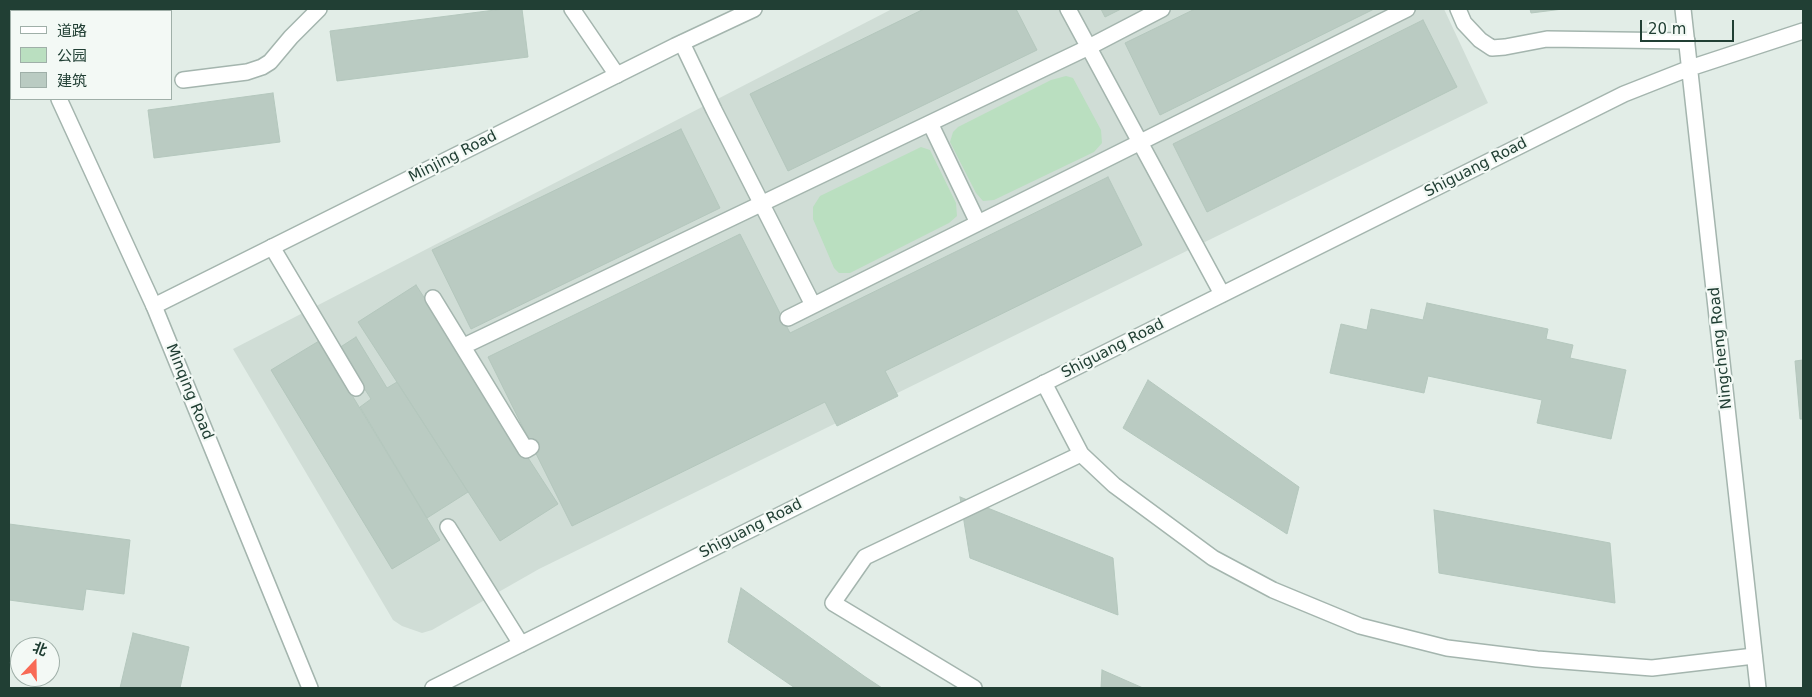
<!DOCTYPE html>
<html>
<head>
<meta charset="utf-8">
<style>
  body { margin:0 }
  #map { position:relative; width:1812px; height:697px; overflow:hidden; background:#e2ede7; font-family:"DejaVu Sans","Noto Sans SC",sans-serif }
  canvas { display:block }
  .frame { position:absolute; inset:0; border:10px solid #213f34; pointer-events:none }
  .legend { position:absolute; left:10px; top:10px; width:162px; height:90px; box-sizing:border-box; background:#f3f9f5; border:1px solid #9fafa8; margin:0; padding:6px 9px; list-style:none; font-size:15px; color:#213f34 }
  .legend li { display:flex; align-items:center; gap:10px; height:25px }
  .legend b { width:25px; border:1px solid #9fafa8 }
  .north { position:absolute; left:10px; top:637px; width:50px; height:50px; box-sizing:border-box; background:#f3f9f5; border:1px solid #9fafa8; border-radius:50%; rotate:21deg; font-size:14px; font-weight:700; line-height:20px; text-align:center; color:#213f34 }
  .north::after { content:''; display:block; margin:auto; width:18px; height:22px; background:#f86a55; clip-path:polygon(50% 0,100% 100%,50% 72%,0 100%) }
  .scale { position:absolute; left:1640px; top:20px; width:94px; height:22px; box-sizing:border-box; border:2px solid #213f34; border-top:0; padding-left:6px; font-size:15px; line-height:18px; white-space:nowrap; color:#213f34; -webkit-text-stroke:4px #f3f9f5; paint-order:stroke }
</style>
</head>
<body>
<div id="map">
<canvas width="1812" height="697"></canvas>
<div class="frame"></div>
<ul class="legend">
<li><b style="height:6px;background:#fff"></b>道路</li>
<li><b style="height:14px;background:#badfc0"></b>公园</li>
<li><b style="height:14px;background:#bacbc2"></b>建筑</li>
</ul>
<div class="north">北</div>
<div class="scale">20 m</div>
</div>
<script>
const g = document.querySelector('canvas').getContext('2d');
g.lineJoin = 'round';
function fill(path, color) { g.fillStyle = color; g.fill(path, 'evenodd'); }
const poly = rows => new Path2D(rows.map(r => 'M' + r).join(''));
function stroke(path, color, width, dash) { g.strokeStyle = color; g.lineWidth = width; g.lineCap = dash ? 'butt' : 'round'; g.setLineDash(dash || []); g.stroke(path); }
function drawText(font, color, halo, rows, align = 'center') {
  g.font = font + ' "DejaVu Sans",sans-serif'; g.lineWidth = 4.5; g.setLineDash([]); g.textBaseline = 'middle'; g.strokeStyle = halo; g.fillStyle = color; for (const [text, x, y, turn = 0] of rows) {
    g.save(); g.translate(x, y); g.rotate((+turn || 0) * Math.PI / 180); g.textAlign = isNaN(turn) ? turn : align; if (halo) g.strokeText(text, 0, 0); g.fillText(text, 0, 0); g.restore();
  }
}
const built = poly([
  [892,9,1444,9,1488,103,539,569,432,630,422,633,402,626,393,620,233,349]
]);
const green = poly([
  [1066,76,1073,78,1101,130,1102,143,1094,152,994,200,983,201,976,193,950,142,953,132,958,127,1051,80],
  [921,147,930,150,956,203,957,216,949,223,850,273,839,273,834,268,813,219,813,207,820,196]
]);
const building = poly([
  [87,9,166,9,151,11,87,11,87,9],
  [503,9,522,9,528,57,337,81,330,31,503,9],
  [924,9,1016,9,1037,50,788,171,750,94,924,9],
  [1101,9,1121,9,1105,17,1101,9],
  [1195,9,1374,9,1160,115,1125,43,1195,9],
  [1530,9,1563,9,1531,13,1530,9],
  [1423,20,1457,87,1207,212,1173,144,1423,20],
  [273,93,280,142,154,158,148,110,273,93],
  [681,129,720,208,471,329,432,250,681,129],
  [1108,177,1142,245,885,371,898,396,837,426,825,402,572,526,488,357,740,234,790,333,1108,177],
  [416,285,558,504,500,541,358,322,416,285],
  [1427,303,1548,329,1546,339,1573,345,1570,358,1626,370,1611,439,1537,423,1542,400,1428,376,1424,393,1330,373,1341,324,1367,330,1371,309,1423,320,1427,303],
  [356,337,387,388,397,382,468,492,427,518,360,407,371,399,339,348,356,337],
  [319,341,440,540,392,569,271,370,319,341],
  [1803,360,1803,419,1800,419,1795,361,1803,360],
  [1148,380,1299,487,1287,534,1123,428,1148,380],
  [960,497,1113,558,1118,615,970,558,960,497],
  [1434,510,1610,543,1615,603,1439,573,1434,510],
  [9,524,130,540,124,594,86,589,83,610,9,600,9,524],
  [741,588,864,676,882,688,795,688,728,642,741,588],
  [133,633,189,647,180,688,120,688,133,633],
  [1102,670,1143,688,1101,688,1102,670]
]);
const service = poly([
  [572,9,617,75],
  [1068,9,1222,294],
  [1458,9,1464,23,1480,40,1492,48,1505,47,1547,39,1687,41],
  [682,43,714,110,813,305],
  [183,80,247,72,262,67,270,62,291,37,319,9],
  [930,123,978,223],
  [272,247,356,388],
  [433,298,526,450,531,447],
  [788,318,1407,9],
  [464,346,1089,47,1162,9],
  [1044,383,1081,454,1114,485,1213,558,1273,590,1360,626,1447,648,1537,659,1652,668,1754,656],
  [448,527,521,644],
  [974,688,833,603,865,557,1081,454]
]);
const minor = poly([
  [154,306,675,46,754,9]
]);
const tertiary = poly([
  [18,9,19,11],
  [1683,9,1758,688],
  [59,99,154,306,310,688],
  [433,688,1624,94,1690,68,1803,31]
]);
const streetNames = [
  ["Minjing Road",453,157,-27],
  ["Shiguang Road",1476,168,-27],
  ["Ningcheng Road",1721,348,-96],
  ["Shiguang Road",1113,349,-27],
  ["Minqing Road",189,392,68],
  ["Shiguang Road",751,529,-27]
];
fill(built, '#d0ddd6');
fill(green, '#badfc0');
fill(building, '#bacbc2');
stroke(building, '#b4c7bd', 1);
stroke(service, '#a4b5ae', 18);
stroke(minor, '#a4b5ae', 18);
stroke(tertiary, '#a4b5ae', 18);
stroke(service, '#fff', 15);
stroke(minor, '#fff', 15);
stroke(tertiary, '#fff', 15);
drawText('15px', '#213f34', '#f3f9f5', streetNames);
</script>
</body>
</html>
